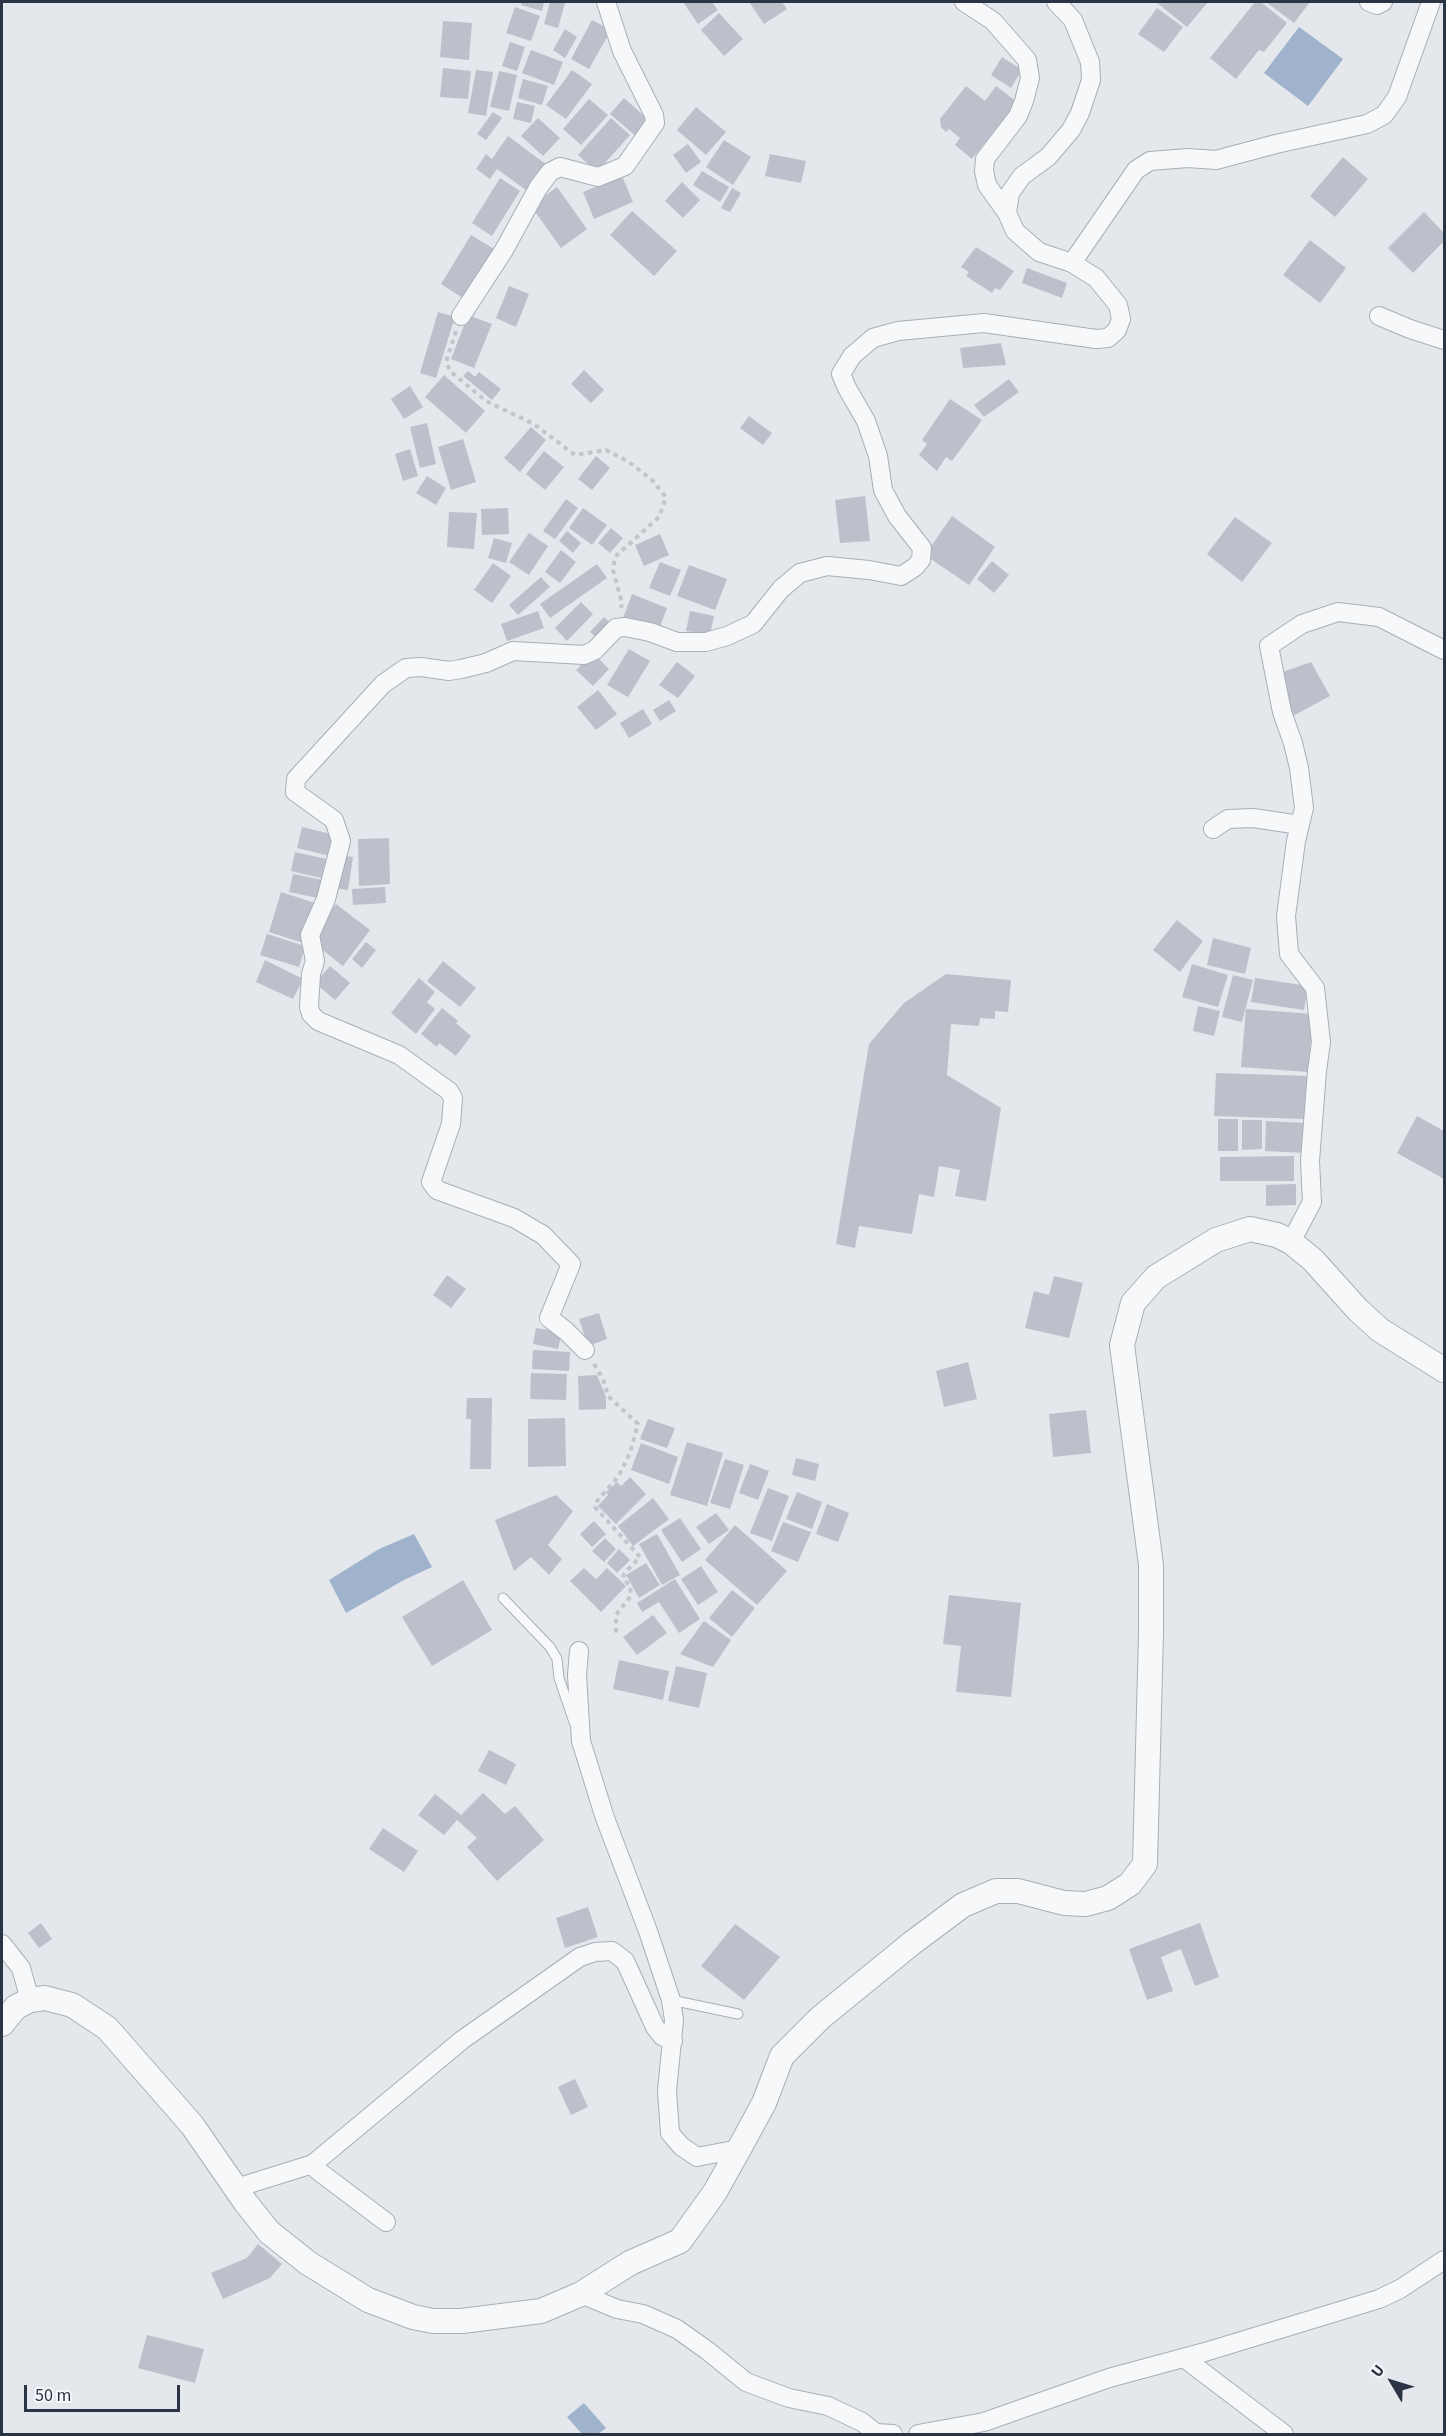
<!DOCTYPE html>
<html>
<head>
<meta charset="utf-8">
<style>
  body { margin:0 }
  #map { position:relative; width:1446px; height:2436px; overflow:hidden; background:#e4e7ec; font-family:"Source Sans 3",sans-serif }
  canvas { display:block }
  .frame { position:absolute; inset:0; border:3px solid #2b3445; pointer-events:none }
  .north { position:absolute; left:1362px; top:2352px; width:60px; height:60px; -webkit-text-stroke:4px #f4f6f9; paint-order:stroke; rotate:308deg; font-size:16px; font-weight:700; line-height:24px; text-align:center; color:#2b3445 }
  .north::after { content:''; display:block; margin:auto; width:21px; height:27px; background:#2b3445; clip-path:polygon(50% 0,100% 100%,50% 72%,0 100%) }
  .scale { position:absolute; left:24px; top:2385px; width:156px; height:27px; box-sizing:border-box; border:3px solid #2b3445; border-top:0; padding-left:8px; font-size:18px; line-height:21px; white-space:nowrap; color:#2b3445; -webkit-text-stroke:4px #f4f6f9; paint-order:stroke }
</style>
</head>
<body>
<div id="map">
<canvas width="1446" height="2436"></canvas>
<div class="frame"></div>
<div class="north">U</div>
<div class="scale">50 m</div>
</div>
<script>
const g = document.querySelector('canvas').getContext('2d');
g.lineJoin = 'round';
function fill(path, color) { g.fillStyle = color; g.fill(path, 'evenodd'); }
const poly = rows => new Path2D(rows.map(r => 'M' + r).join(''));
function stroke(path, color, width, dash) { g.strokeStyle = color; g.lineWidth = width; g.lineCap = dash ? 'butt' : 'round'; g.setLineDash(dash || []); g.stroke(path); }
const water = poly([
  [1299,27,1343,59,1308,106,1264,73],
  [414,1534,432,1567,404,1580,346,1613,329,1580,379,1549],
  [584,2403,606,2428,598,2434,582,2434,567,2417]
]);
const building = poly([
  [522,2,544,2,542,11,521,5],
  [550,2,565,3,558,28,544,24],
  [683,2,712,2,718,10,698,24],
  [749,2,782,2,787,9,764,24],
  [1156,2,1208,2,1187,27],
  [1255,2,1261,2,1287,23,1264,52,1259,50,1236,79,1210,58],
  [1266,2,1310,2,1294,23],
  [515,7,540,16,531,41,506,33],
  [1157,8,1183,27,1164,52,1138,34],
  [719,13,743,39,724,56,701,30],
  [592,20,611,30,589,69,571,59],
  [443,21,472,23,469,60,440,57],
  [565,29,577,37,565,58,553,50],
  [510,42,525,47,517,71,502,66],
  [531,50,563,62,554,85,522,73],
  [1002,57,1022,70,1011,88,991,75],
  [443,68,471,71,468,99,440,97],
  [476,70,493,72,486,116,468,113],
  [572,70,592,84,566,119,546,105],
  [499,71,517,75,509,111,490,107],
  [523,79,548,86,542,105,518,98],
  [966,86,985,101,996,86,1017,102,972,159,955,145,960,138,949,129,946,132,941,127,940,119],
  [624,98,651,122,637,137,610,114],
  [589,99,608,115,581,145,563,129],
  [517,102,535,106,531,123,513,119],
  [696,107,726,132,706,155,677,130],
  [493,112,502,118,486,140,477,134],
  [538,118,560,138,543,156,521,136],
  [611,118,630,135,597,172,578,155],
  [508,136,547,165,527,191,497,169,490,179,476,169,486,154,492,159],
  [724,140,751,157,733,185,706,167],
  [688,144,701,162,686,173,673,155],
  [770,154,806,161,801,183,765,176],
  [1343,157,1368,179,1335,217,1310,196],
  [702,171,729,187,720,202,693,185],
  [622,176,633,202,594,219,583,192],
  [500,178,520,191,492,236,472,223],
  [682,182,700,200,683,218,665,201],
  [557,187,587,229,561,248,531,206],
  [732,188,741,193,730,212,721,208],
  [632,211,677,251,654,276,610,235],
  [1424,212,1444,233,1444,241,1413,273,1388,248],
  [471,235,494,249,463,298,441,284],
  [1310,240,1346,268,1320,303,1283,275],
  [976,247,1014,271,1000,290,995,288,992,293,966,276,969,272,961,267],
  [1027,268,1067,283,1062,298,1022,283],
  [509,286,529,294,516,327,496,318],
  [438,312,455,317,436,378,420,373],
  [468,315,492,324,474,368,451,359],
  [1001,343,1006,365,963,368,960,348],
  [584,370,604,390,591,403,571,384],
  [468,371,475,377,479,372,501,389,492,400,463,376],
  [444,375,485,411,466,433,425,397],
  [1009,379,1019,392,984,417,974,405],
  [410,386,423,407,404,419,391,399],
  [950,399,982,420,952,461,946,457,937,471,919,455,927,444,922,440],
  [749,416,772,433,763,445,740,428],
  [427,423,436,464,420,468,410,427],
  [531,427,546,440,520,472,504,458],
  [463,439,476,482,451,490,438,447],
  [410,449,418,476,403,481,395,454],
  [544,451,564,467,545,490,526,474],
  [596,456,610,468,592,490,578,479],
  [427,476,446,488,436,505,416,493],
  [865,496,870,541,840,543,835,500],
  [566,499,578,508,555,539,543,531],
  [508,508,509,534,482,535,481,509],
  [583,508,607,525,592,545,569,528],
  [449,512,477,513,474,549,447,547],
  [952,516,995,547,969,585,925,555],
  [1235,517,1272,543,1242,582,1207,554],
  [611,528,623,538,610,553,598,543],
  [567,531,581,543,573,553,559,541],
  [529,533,548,546,529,575,509,562],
  [660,534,669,555,644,566,635,545],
  [494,538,512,543,506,563,488,558],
  [561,550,576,562,560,583,545,572],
  [992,561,1009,575,994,593,977,579],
  [660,562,681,570,670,596,649,588],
  [493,563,511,576,492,603,474,590],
  [597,564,607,578,550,618,540,604],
  [689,565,727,579,715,610,677,596],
  [541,577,550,587,518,615,509,605],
  [632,594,667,608,658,632,623,618],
  [581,602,593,614,567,641,555,628],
  [538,611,544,628,507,641,501,624],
  [690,611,714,616,710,635,686,631],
  [604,617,613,626,599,640,590,632],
  [629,649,650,661,628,697,607,685],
  [593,653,609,669,593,686,576,670],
  [677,662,695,676,678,698,659,685],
  [1311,662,1330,696,1289,718,1280,673],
  [598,690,617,714,596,730,577,707],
  [669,700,676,711,660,721,653,710],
  [643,709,652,724,629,738,620,723],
  [302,827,335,835,330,856,297,848],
  [389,838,390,884,359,886,358,839],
  [295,852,326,859,321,878,291,871],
  [338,855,353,857,348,890,333,888],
  [293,874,322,880,318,898,289,892],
  [385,887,386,903,353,905,352,889],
  [281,892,315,903,303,943,269,932],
  [336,904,370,930,343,966,316,945,321,939,314,934],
  [1177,920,1203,941,1180,972,1153,950],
  [267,934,305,946,299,967,260,955],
  [1213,938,1251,948,1245,974,1207,965],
  [366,942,376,950,362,968,352,959],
  [265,960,303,979,293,999,256,982],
  [443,961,476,988,460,1007,427,981],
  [1192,964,1228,975,1218,1007,1182,997],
  [330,966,350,983,335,1000,315,983],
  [946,974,1011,980,1008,1012,995,1011,995,1019,980,1018,979,1026,951,1024,947,1075,1001,1108,986,1201,955,1196,960,1170,939,1166,934,1197,919,1194,912,1234,859,1226,855,1248,836,1244,869,1044,904,1003],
  [1233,975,1253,980,1242,1022,1222,1017],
  [419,978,435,992,427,1002,435,1009,416,1034,391,1013],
  [1255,978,1308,986,1304,1010,1251,1002],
  [1198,1006,1220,1011,1214,1036,1193,1031],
  [442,1008,458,1021,456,1023,471,1036,456,1056,439,1043,437,1047,421,1034],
  [1246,1009,1313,1014,1308,1072,1241,1067],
  [1216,1073,1307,1076,1306,1119,1214,1116],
  [1417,1116,1444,1131,1444,1179,1397,1153],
  [1218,1119,1238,1119,1238,1151,1218,1151],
  [1242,1120,1262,1120,1262,1149,1242,1150],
  [1266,1121,1307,1123,1306,1153,1265,1151],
  [1294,1156,1294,1181,1220,1181,1220,1157],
  [1296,1184,1296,1205,1266,1206,1266,1185],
  [447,1275,466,1289,451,1308,433,1295],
  [1054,1276,1083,1283,1069,1338,1025,1328,1034,1291,1049,1295],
  [599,1313,607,1339,588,1346,579,1319],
  [536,1328,562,1332,558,1349,533,1344],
  [533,1350,570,1352,569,1371,532,1369],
  [968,1362,977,1399,944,1407,936,1371],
  [531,1373,567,1374,566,1400,530,1399],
  [597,1375,606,1397,606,1409,579,1410,578,1376],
  [467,1398,492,1398,491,1469,470,1469,471,1419,466,1419],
  [1086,1410,1091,1453,1053,1457,1049,1414],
  [565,1418,566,1466,528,1467,528,1419],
  [648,1419,675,1428,667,1448,640,1439],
  [687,1442,723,1453,707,1506,670,1495],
  [641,1443,678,1457,669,1484,631,1470],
  [796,1458,819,1464,815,1481,792,1475],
  [725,1459,744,1465,730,1509,710,1503],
  [750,1464,769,1471,758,1500,739,1493],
  [630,1477,646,1494,616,1524,598,1506,608,1495,606,1492,617,1482,621,1486],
  [768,1488,789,1496,772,1541,750,1533],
  [797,1492,822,1502,812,1529,786,1519],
  [556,1495,573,1511,548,1545,562,1559,549,1575,531,1557,514,1571,495,1520],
  [653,1498,669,1519,633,1546,618,1526],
  [827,1504,849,1513,838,1542,816,1534],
  [716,1513,729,1530,709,1544,696,1527],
  [680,1518,701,1549,682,1562,661,1530],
  [594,1521,606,1534,592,1547,580,1534],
  [783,1522,811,1532,798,1562,771,1551],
  [735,1525,787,1571,757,1605,705,1560],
  [657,1534,680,1575,662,1585,639,1544],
  [605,1538,616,1549,604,1562,592,1551],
  [619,1549,630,1560,617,1573,607,1563],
  [646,1563,660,1585,639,1598,626,1575],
  [701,1566,718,1592,698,1605,681,1579],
  [584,1568,596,1579,607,1568,626,1586,601,1612,570,1581],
  [675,1579,700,1619,679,1633,659,1602,642,1612,637,1603],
  [463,1580,492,1630,432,1666,402,1617],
  [732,1590,755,1608,732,1637,709,1618],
  [949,1595,1021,1603,1011,1697,956,1692,961,1646,943,1644],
  [653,1615,667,1633,637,1655,623,1637],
  [704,1621,731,1640,713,1667,680,1654],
  [619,1660,669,1671,663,1700,613,1689],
  [676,1666,707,1673,699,1708,668,1701],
  [489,1750,516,1764,506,1785,478,1771],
  [483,1793,505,1814,515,1806,544,1840,497,1881,467,1847,477,1838,457,1820,444,1835,418,1815,435,1794,461,1815],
  [383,1828,418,1851,404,1872,369,1849],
  [588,1907,598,1937,565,1948,556,1918],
  [41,1923,52,1939,39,1948,28,1933],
  [1200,1923,1219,1977,1195,1986,1181,1949,1161,1957,1173,1991,1147,2000,1129,1949],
  [735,1924,780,1957,744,2000,701,1966],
  [575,2079,588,2107,571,2115,558,2087],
  [258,2244,282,2264,270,2278,223,2299,211,2273,247,2258],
  [147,2335,204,2349,195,2383,138,2368]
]);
const path = poly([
  [456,331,446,362,450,371,486,401,534,424,575,455,606,450,629,462,652,480,666,497,659,517,615,557,613,570,622,603,621,608],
  [594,1364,603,1379,608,1396,638,1424,630,1453,618,1477,597,1501,595,1507,640,1557,624,1574,623,1578,630,1586,631,1596,616,1615,616,1637]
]);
const service = poly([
  [503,1598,550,1647,557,1659,559,1678,574,1722],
  [671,2000,738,2014]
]);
const minor = poly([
  [964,2,993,21,1027,60,1030,78,1024,101,1018,116,985,159,984,171,987,185,1007,213],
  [1369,2,1377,5,1383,2],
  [1072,263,1136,170,1150,161,1188,158,1216,160,1276,144,1367,124,1384,115,1397,97,1431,2],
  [461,316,504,250,538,188,550,172,560,167,598,177,625,166,655,123,654,115,622,51,606,2],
  [1379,316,1410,329,1444,340],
  [1213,829,1228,819,1253,818,1300,825],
  [1291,1242,1312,1202,1310,1161,1317,1071,1321,1042,1315,988,1289,954,1286,916,1296,841,1304,808,1299,768,1293,743,1282,712,1269,646,1302,624,1338,612,1379,617,1444,650],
  [585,1350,566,1331,549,1318,571,1264,543,1235,514,1218,437,1190,431,1182,451,1124,453,1098,449,1091,399,1055,318,1021,311,1014,309,1007,311,974,315,961,310,935,326,899,341,841,334,820,295,792,296,779,383,684,406,668,421,667,449,671,461,669,486,663,513,651,584,655,595,650,616,628,625,627,650,632,677,642,706,642,727,636,753,624,781,589,800,573,827,566,869,570,901,576,915,567,921,560,922,548,897,516,883,490,878,456,866,421,847,388,841,374,852,356,873,338,898,331,984,323,1096,339,1108,338,1117,330,1121,319,1118,305,1096,278,1072,263,1039,252,1015,231,1007,213,1010,193,1022,176,1048,157,1071,130,1080,113,1091,80,1090,62,1073,20,1056,2],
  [579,1651,577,1675,581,1741,605,1818,648,1931,671,2000,674,2020,667,2091,670,2133,681,2146,697,2157,739,2149],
  [2,1944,21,1968,30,2000],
  [313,2164,317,2170,386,2222],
  [236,2188,313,2164,462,2040,580,1957,595,1952,612,1951,625,1961,655,2027,662,2036,673,2041],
  [581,2294,617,2309,643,2314,677,2329,708,2351,746,2382,789,2398,828,2406,862,2422,876,2433,893,2434],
  [1184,2358,1284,2434],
  [918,2434,984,2422,1109,2378,1205,2352,1379,2299,1400,2289,1444,2260]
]);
const tertiary = poly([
  [2,2024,16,2007,30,2000,45,1998,72,2005,107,2028,192,2125,246,2203,269,2232,308,2263,368,2300,413,2317,433,2321,462,2321,541,2311,581,2294,630,2263,680,2241,715,2192,739,2149,764,2103,782,2056,820,2018,912,1943,963,1905,996,1891,1018,1891,1064,1903,1086,1904,1108,1898,1130,1884,1145,1864,1151,1633,1151,1565,1122,1345,1133,1303,1156,1277,1216,1240,1250,1229,1277,1235,1291,1242,1313,1260,1358,1310,1380,1330,1444,1370]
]);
fill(water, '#9fb4cc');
fill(building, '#bbc0ca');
stroke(service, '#a9aeb7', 11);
stroke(minor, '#a9aeb7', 20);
stroke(tertiary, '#a9aeb7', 26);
stroke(path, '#c2c5cb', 4, [4.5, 4.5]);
stroke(service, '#f7f8fa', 9);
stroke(minor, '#f7f8fa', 18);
stroke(tertiary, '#f7f8fa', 24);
</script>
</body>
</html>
